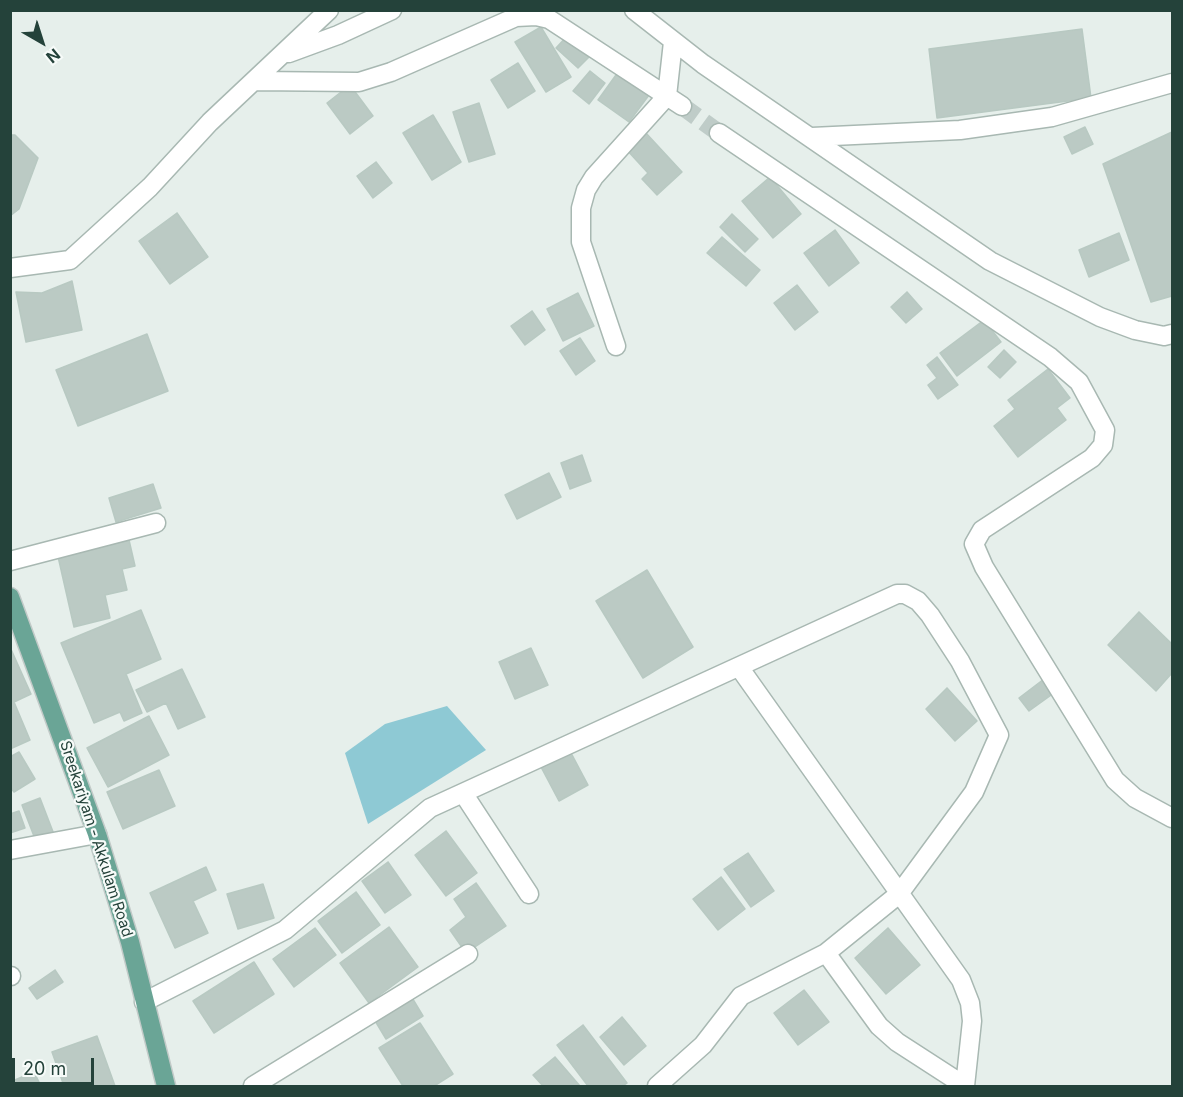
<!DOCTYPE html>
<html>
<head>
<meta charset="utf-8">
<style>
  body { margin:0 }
  #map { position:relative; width:1183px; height:1097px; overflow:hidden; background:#e6efeb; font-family:Inter,sans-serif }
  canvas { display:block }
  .frame { position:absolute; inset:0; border:12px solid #24423a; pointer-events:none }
  .north { position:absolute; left:12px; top:12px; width:60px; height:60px; -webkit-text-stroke:4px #f7fbf9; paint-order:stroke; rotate:141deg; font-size:16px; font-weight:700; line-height:24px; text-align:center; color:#24423a }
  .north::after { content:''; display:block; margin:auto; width:21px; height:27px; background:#24423a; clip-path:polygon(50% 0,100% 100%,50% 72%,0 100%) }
  .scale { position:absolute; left:12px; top:1058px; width:82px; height:27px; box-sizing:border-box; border:3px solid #24423a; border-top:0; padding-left:8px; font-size:18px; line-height:21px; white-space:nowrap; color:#24423a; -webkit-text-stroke:4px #f7fbf9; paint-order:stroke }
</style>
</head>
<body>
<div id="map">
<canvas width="1183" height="1097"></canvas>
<div class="frame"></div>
<div class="north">N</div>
<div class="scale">20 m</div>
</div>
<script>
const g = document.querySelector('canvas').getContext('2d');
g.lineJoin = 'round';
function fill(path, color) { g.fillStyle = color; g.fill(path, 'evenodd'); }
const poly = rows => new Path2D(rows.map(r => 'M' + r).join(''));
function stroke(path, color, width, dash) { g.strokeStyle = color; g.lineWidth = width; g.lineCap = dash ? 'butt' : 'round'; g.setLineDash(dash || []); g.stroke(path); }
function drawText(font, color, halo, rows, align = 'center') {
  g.font = font + ' Inter,sans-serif'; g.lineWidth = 4.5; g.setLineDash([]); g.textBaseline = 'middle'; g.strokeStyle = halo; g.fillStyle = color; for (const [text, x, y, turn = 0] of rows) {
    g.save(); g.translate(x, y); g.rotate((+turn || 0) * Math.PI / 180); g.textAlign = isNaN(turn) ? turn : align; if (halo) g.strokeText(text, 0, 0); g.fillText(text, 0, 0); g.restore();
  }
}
const water = poly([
  [447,706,486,750,368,824,345,753,385,724]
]);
const building = poly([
  [541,27,571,77,546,92,515,42,541,27],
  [1082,29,1091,98,937,118,929,49,1082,29],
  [569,34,591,55,578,68,556,48,569,34],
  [518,63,535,91,508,108,491,80,518,63],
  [621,68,652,91,629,122,598,100,621,68],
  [590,71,605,83,589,104,573,91,590,71],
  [350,85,373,116,350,134,327,103,350,85],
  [479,103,495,154,469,162,453,112,479,103],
  [433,115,461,162,432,180,403,133,433,115],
  [1085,127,1093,144,1072,154,1064,137,1085,127],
  [645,132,682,172,657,195,642,179,648,173,626,149,645,132],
  [1172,132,1172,296,1151,302,1103,164,1172,132],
  [10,135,15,135,38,158,19,209,10,216,10,135],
  [376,162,392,183,373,198,357,176,376,162],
  [770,177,801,214,773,238,742,201,770,177],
  [177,213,208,257,170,284,139,241,177,213],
  [732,214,758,239,745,252,720,227,732,214],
  [835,230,859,263,829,286,804,253,835,230],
  [1119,233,1129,260,1089,277,1079,250,1119,233],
  [722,237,760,270,746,286,707,253,722,237],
  [72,281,82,330,26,342,16,292,42,293,72,281],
  [797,285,818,312,795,330,774,303,797,285],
  [907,292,922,309,906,323,891,307,907,292],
  [578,293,594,326,563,341,547,309,578,293],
  [532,311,545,330,525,345,511,326,532,311],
  [984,320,1001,342,957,376,940,353,984,320],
  [147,334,168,391,78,426,56,370,147,334],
  [580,338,595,361,576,375,560,351,580,338],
  [1004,350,1016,362,1000,378,988,367,1004,350],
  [937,357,958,385,938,399,928,385,937,378,927,365,937,357],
  [1048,369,1070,398,1057,408,1066,420,1018,457,994,426,1015,409,1008,400,1048,369],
  [582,455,591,481,570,489,561,463,582,455],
  [549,473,561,497,517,519,505,495,549,473],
  [153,484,161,508,116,522,109,498,153,484],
  [129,540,135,566,122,569,127,590,105,595,110,618,74,627,57,552,129,540],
  [647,570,693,647,643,678,596,601,647,570],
  [141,610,161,659,126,674,142,713,124,721,120,712,94,723,61,643,141,610],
  [1139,612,1172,644,1172,673,1156,691,1108,645,1139,612],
  [10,647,31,694,14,702,30,740,10,749,10,647],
  [531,648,548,685,515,699,499,662,531,648],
  [182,669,205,717,178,729,166,703,147,712,136,690,182,669],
  [1044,679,1054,693,1029,711,1019,698,1044,679],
  [947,688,977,721,955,741,926,709,947,688],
  [149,716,169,755,108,787,87,748,149,716],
  [570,751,588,785,559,801,541,767,570,751],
  [19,752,35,779,14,792,10,787,10,757,19,752],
  [159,770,175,806,123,829,107,792,159,770],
  [40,798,55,837,37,844,22,805,40,798],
  [19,811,25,828,10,833,10,814,19,811],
  [446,831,477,873,446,896,415,855,446,831],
  [748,853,774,891,751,907,724,869,748,853],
  [388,862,411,895,385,913,362,881,388,862],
  [206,867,216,890,193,901,208,933,175,948,150,893,206,867],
  [721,877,745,909,718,930,693,899,721,877],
  [476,883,506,926,466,953,450,930,466,917,454,899,476,883],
  [263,884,274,918,238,929,227,894,263,884],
  [356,892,380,925,342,953,318,921,356,892],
  [389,927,418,967,369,1003,340,963,389,927],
  [315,928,336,955,294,987,273,959,315,928],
  [888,928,920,965,886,994,855,958,888,928],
  [254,962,274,994,214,1033,193,1001,254,962],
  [55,970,63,982,37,999,29,988,55,970],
  [804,990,829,1022,798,1045,774,1013,804,990],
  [411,996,423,1016,386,1039,374,1019,411,996],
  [622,1017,646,1046,624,1065,600,1037,622,1017],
  [420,1023,453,1074,434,1086,403,1086,379,1048,420,1023],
  [583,1025,627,1083,622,1086,588,1086,557,1045,583,1025],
  [97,1036,115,1086,64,1086,52,1052,97,1036],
  [555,1057,580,1086,543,1086,533,1075,555,1057],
  [34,1072,41,1086,10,1086,10,1082,34,1072]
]);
const minorTunnel = poly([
  [682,106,719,133]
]);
const minor = poly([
  [634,10,703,64,990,261,1100,317,1135,330,1164,336,1172,334],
  [289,53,338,35,392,10],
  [255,81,359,82,391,72,516,17,536,16,549,19,682,106],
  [719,133,1050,357,1079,382,1105,430,1103,445,1092,458,982,530,974,544,984,567,1115,780,1135,798,1172,818],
  [812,137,960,130,1052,117,1172,83],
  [10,268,70,260,150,187,210,122,329,10],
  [616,346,581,242,581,208,586,190,594,177,667,96,673,42],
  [10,561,156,523],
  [739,667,961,980,970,1003,972,1021,965,1086],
  [463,793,529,894],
  [10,850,97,834],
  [826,953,879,1026,897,1042,965,1086],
  [10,976,11,976],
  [144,1002,285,930,430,808,897,594,905,594,918,601,930,615,960,661,999,735,974,792,899,894,826,953,741,996,703,1045,657,1086],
  [253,1086,468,954]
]);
const major = poly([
  [10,597,97,834,130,942,166,1086]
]);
const streetNames = [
  ["Sreekariyam - Akkulam Road",96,839,72]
];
fill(water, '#8ec9d4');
fill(building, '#bbcac4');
stroke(building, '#b8c9c2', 1.5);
stroke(minorTunnel, '#bfccc8', 18, [18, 9]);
stroke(minor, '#a8b8b2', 21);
stroke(major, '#c2cac8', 21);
stroke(minor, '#fff', 18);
stroke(major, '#6aa596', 18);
drawText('15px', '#24423a', '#f7fbf9', streetNames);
</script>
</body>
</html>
